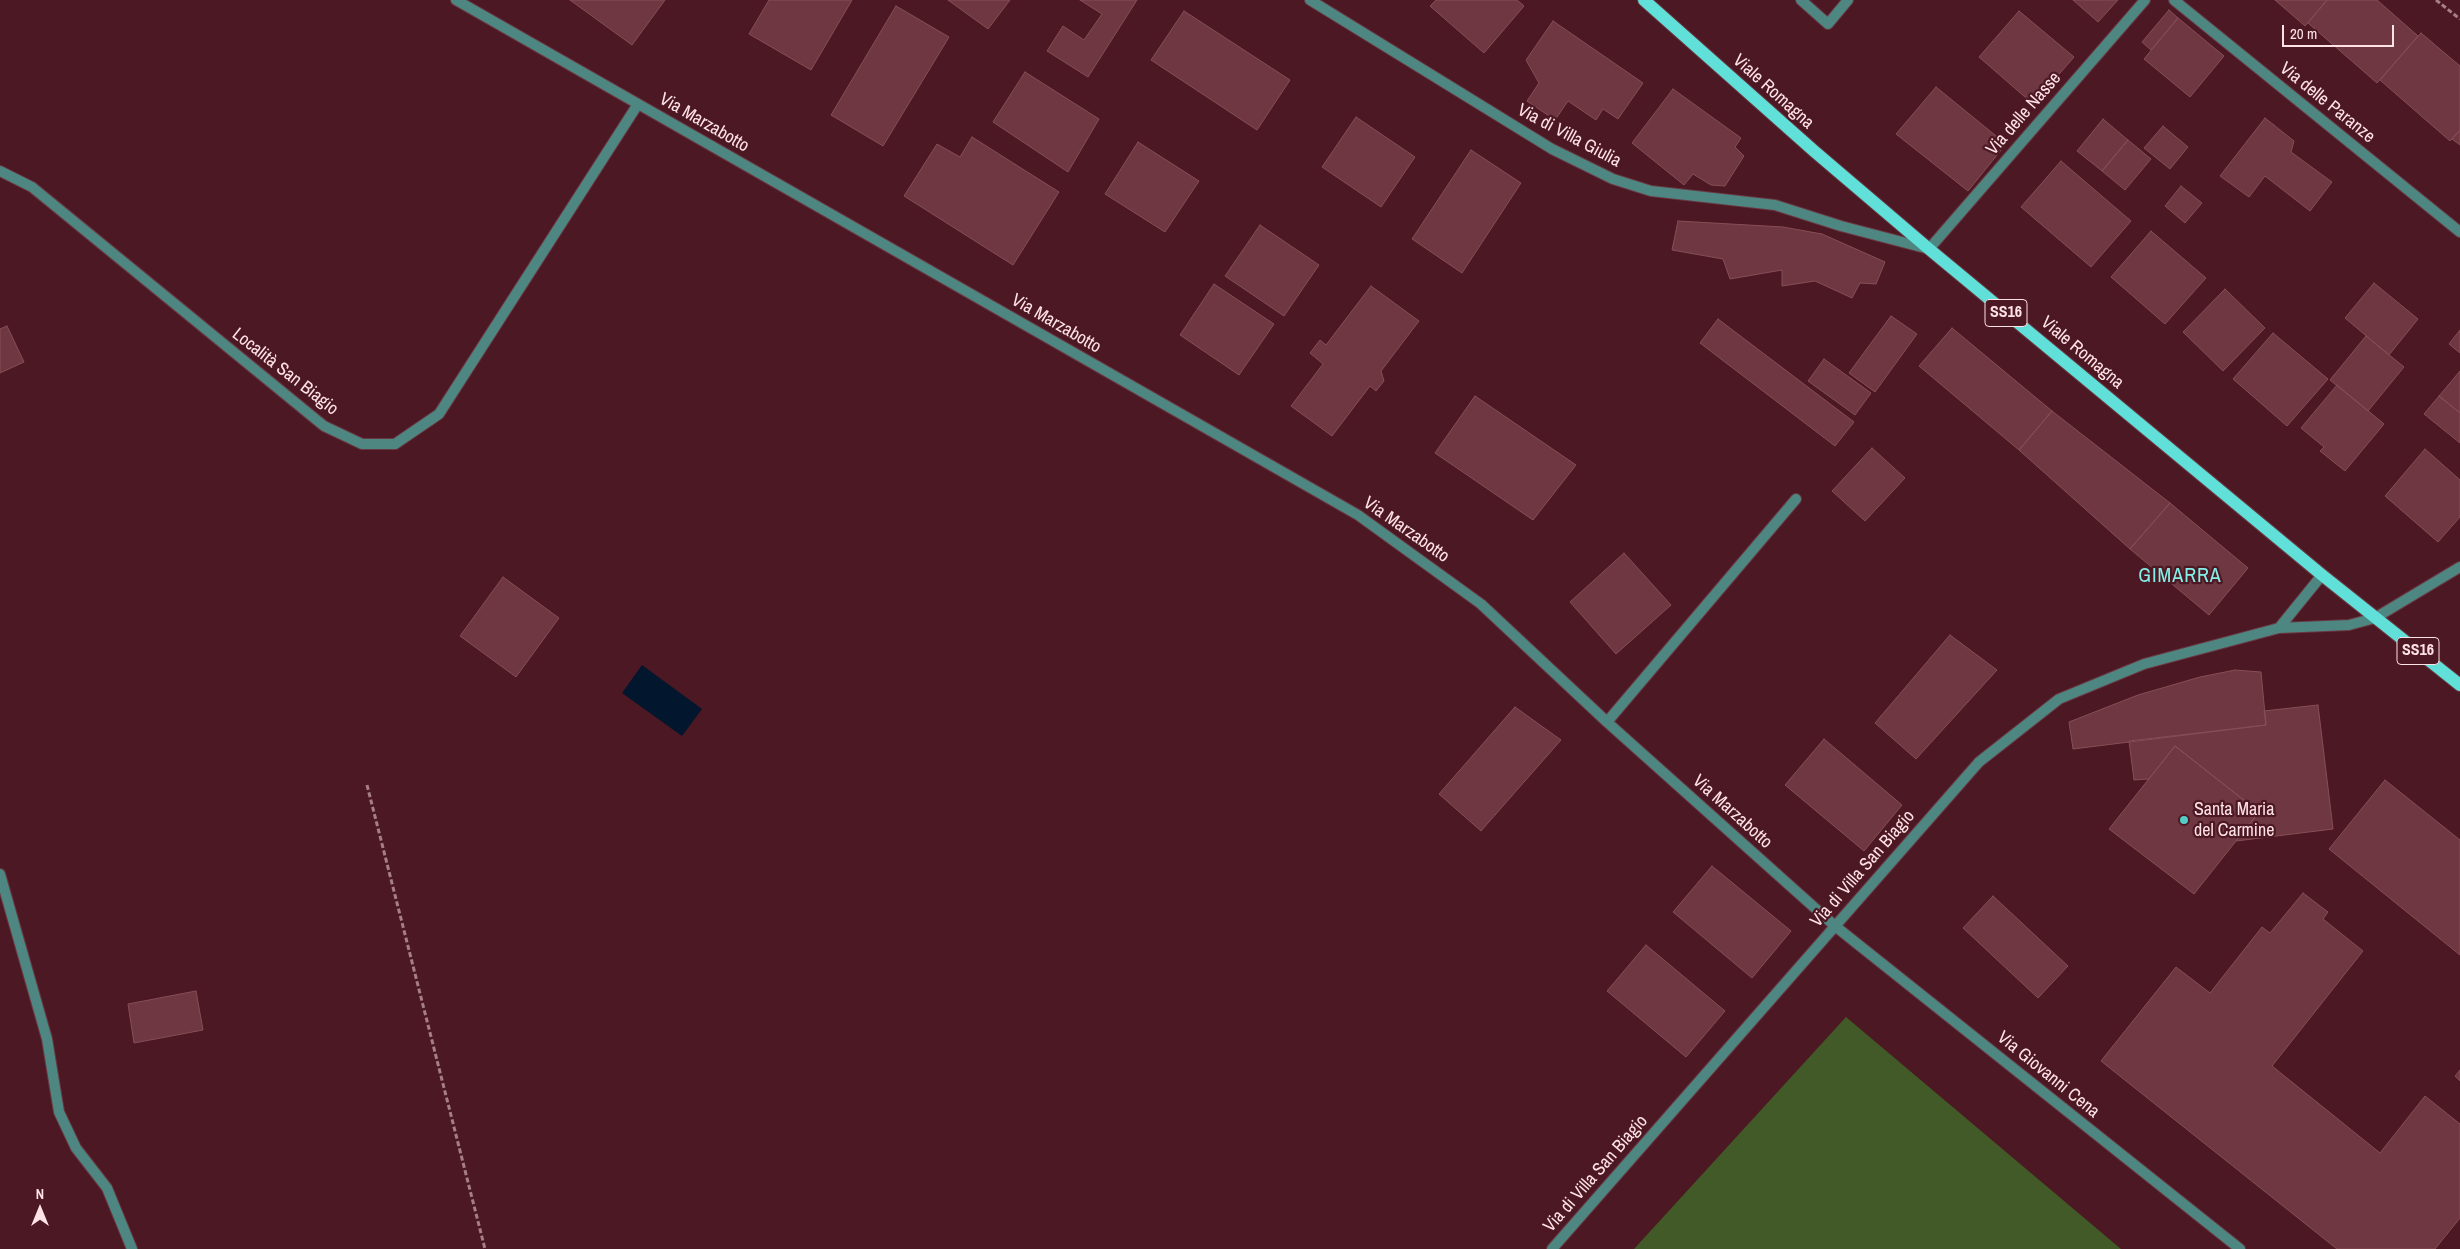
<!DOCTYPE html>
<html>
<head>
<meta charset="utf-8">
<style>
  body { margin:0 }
  #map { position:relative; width:2460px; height:1249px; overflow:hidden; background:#4c1823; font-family:"Archivo Narrow",sans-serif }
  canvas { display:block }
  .north { position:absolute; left:15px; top:1184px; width:50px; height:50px; -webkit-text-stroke:4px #4c1823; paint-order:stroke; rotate:0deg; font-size:14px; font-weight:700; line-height:20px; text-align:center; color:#ffe2e5 }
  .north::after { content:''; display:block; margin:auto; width:18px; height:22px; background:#ffe2e5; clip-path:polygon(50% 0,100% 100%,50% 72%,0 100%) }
  .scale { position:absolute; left:2282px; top:25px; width:112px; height:22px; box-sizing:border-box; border:2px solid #ffe2e5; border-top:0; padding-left:6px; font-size:15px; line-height:18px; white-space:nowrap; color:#ffe2e5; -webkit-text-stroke:4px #4c1823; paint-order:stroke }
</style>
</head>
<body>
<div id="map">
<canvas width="2460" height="1249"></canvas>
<div class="north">N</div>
<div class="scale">20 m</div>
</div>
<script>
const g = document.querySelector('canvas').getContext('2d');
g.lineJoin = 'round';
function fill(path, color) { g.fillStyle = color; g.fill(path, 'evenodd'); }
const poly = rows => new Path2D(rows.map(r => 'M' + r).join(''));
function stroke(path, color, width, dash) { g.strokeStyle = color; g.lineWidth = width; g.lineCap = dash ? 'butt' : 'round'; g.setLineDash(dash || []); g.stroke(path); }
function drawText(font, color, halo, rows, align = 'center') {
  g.font = font + ' "Archivo Narrow",sans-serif'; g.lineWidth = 4.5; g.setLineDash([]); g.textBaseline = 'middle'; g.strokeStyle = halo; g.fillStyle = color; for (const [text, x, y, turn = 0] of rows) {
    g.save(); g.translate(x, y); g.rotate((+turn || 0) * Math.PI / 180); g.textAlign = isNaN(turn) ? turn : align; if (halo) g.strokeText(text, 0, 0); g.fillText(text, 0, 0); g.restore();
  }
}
const green = poly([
  [1846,1017,2121,1249,1634,1249]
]);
const water = poly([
  [642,665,702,709,682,736,622,693]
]);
const building = poly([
  [570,0,665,0,632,45,570,0],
  [769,0,852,0,811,70,749,34,769,0],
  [948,0,1010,0,988,29,948,0],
  [1080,0,1137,0,1088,77,1047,51,1063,26,1084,40,1102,14,1080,0],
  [1436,0,1517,0,1524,6,1484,53,1430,6,1436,0],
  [2073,0,2118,0,2098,22,2073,0],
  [2275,0,2327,0,2305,26,2275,0],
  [2327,0,2377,0,2418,36,2377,83,2308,23,2327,0],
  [896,6,949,37,883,146,831,115,896,6],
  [2169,10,2178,18,2151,50,2142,42,2169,10],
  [1184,11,1290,80,1257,130,1151,60,1184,11],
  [2019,11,2074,57,2033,104,1979,57,2019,11],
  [2178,18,2224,56,2190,97,2144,59,2178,18],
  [1553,21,1643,83,1618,119,1603,109,1596,120,1568,101,1555,120,1527,101,1539,83,1526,60,1553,21],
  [2421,33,2460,66,2460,130,2450,141,2380,80,2421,33],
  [1025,72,1099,119,1068,172,993,122,1025,72],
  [1936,87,2006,144,1968,191,1896,134,1936,87],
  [1673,89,1741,138,1735,147,1744,156,1725,186,1711,185,1693,174,1684,185,1632,143,1673,89],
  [1356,117,1415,157,1381,207,1322,167,1356,117],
  [2265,118,2294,141,2291,152,2332,182,2310,211,2265,176,2249,197,2220,176,2265,118],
  [2103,119,2128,140,2102,171,2077,151,2103,119],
  [2163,126,2188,147,2170,169,2144,148,2163,126],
  [2460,130,2460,145,2452,139,2460,130],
  [972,137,1059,192,1013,265,904,196,937,144,960,157,972,137],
  [2128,140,2151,159,2125,190,2102,171,2128,140],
  [1138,142,1199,181,1165,232,1105,194,1138,142],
  [1471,150,1521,183,1462,273,1412,239,1471,150],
  [2061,161,2131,221,2091,267,2021,207,2061,161],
  [2181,186,2202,203,2185,223,2165,206,2181,186],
  [1678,221,1783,227,1822,234,1885,262,1876,284,1860,283,1852,298,1815,281,1782,286,1782,270,1730,279,1723,259,1672,250,1678,221],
  [1260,225,1319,265,1284,316,1225,276,1260,225],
  [2151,231,2206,278,2165,324,2111,277,2151,231],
  [2374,283,2418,319,2389,355,2345,318,2374,283],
  [1214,284,1274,324,1239,375,1180,335,1214,284],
  [1371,286,1419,321,1381,371,1384,381,1376,391,1370,386,1332,436,1291,406,1323,364,1310,353,1320,340,1326,345,1371,286],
  [2225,289,2265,328,2223,371,2183,332,2225,289],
  [1891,316,1917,334,1875,392,1849,373,1891,316],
  [1718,319,1854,422,1835,446,1700,343,1718,319],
  [7,326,24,362,0,373,0,329,7,326],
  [1952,328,2052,411,2019,450,1919,366,1952,328],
  [2460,330,2460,353,2449,344,2460,330],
  [2273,333,2328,379,2287,426,2233,379,2273,333],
  [2366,336,2404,367,2368,411,2330,380,2366,336],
  [1824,359,1871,393,1855,415,1808,381,1824,359],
  [2460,371,2460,413,2439,396,2460,371],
  [2337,385,2384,424,2345,471,2320,451,2324,447,2301,428,2337,385],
  [1475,396,1576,465,1533,520,1435,453,1475,396],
  [2439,396,2460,413,2460,443,2424,414,2439,396],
  [2052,411,2170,503,2130,549,2019,450,2052,411],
  [1872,448,1905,478,1865,521,1832,491,1872,448],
  [2425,449,2460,480,2460,517,2438,542,2385,496,2425,449],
  [2170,503,2248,568,2209,615,2130,549,2170,503],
  [1624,553,1671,605,1616,654,1570,602,1624,553],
  [503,577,559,618,516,677,460,636,503,577],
  [1950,635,1997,670,1916,759,1875,723,1950,635],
  [2235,670,2261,672,2266,725,2073,749,2069,722,2138,695,2200,677,2235,670],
  [2318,705,2333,829,2236,841,2259,812,2175,746,2149,779,2134,780,2129,741,2266,725,2264,711,2318,705],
  [1515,707,1561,740,1481,831,1439,794,1515,707],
  [1824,739,1902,805,1864,851,1785,785,1824,739],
  [2175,746,2259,812,2194,894,2109,829,2175,746],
  [2385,780,2460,840,2460,955,2329,849,2385,780],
  [1712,866,1791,931,1752,978,1673,912,1712,866],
  [2303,893,2328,912,2323,919,2363,951,2272,1066,2380,1153,2425,1096,2460,1124,2460,1218,2435,1249,2337,1249,2101,1061,2176,967,2210,993,2262,927,2270,933,2303,893],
  [1993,896,2068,966,2038,998,1963,928,1993,896],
  [1646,945,1725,1011,1686,1057,1607,991,1646,945],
  [196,991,203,1030,134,1043,128,1004,196,991],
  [2460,1070,2460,1081,2455,1076,2460,1070]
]);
const path = poly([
  [2436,0,2460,19],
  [367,785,485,1249]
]);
const lane = poly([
  [1801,0,1828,24,1848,0],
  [0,874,47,1039,59,1112,76,1148,107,1188,132,1249]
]);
const street = poly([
  [456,0,1358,515,1481,604,1607,722,1835,926,2240,1249],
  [1310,0,1552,149,1613,179,1651,191,1775,205,1841,226,1929,249,2145,0],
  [2174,0,2460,232],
  [0,171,32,187,324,426,362,444,395,444,439,414,638,104],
  [2279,628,2322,575],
  [1607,722,1796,499],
  [1552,1249,1979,762,2059,699,2144,664,2279,628,2349,625,2375,618,2460,567]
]);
const primary = poly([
  [1644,0,1814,151,1929,249,2322,575,2460,685]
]);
const markers = [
  [2184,820,5,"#54cdc7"]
];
const shields = [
  [2006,313,42],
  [2418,651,42]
];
const shieldNames = [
  ["SS16",2006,313],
  ["SS16",2418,651]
];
const streetNames = [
  ["Viale Romagna",1773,92,42],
  ["Via delle Paranze",2327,103,39],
  ["Via delle Nasse",2024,114,-49],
  ["Via Marzabotto",704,123,30],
  ["Via di Villa Giulia",1569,136,28],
  ["Via Marzabotto",1056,324,30],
  ["Viale Romagna",2082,353,40],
  ["Località San Biagio",285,372,38],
  ["Via Marzabotto",1406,530,35],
  ["Via Marzabotto",1732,812,42],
  ["Via di Villa San Biagio",1863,869,-49],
  ["Via Giovanni Cena",2048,1075,39],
  ["Via di Villa San Biagio",1596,1174,-49]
];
const poiNames = [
  ["Santa Maria",2194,810],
  ["del Carmine",2194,831]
];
const quarterNames = [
  ["GIMARRA",2180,577]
];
fill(green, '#425a27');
fill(water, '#02172d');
fill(building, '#6f3741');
stroke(building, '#884e57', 1);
stroke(lane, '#693842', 12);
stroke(street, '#693842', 12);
stroke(primary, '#693842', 14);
stroke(path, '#a67e85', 3, [5, 2.5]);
stroke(lane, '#4e8682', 10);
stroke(street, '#4e8682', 10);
stroke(primary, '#60e0d9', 12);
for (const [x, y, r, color] of markers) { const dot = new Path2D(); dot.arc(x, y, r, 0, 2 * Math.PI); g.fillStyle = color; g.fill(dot); stroke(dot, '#4c1823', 2); }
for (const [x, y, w] of shields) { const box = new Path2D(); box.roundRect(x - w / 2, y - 13.5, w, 27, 4); g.fillStyle = '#4c1823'; g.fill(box); stroke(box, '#ffe2e5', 1); }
drawText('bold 16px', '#ffe2e5', null, shieldNames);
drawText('18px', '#ffe2e5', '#4c1823', streetNames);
drawText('18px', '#ffe2e5', '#4c1823', poiNames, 'left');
g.letterSpacing = '1px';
drawText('20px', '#84efe8', '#4c1823', quarterNames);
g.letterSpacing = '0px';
</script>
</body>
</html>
